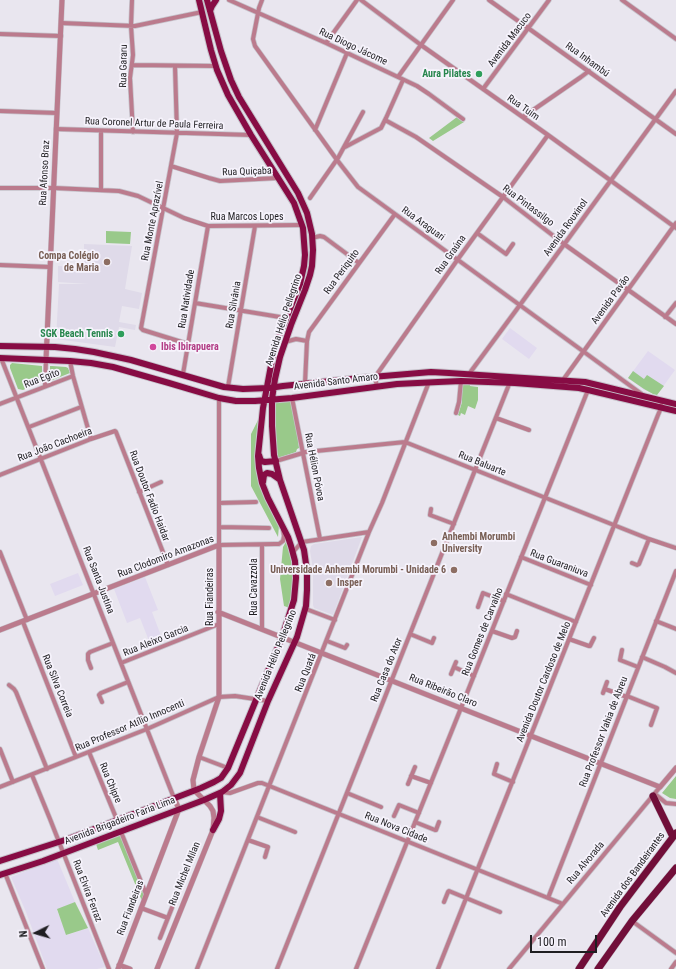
<!DOCTYPE html>
<html>
<head>
<meta charset="utf-8">
<style>
  body { margin:0 }
  #map { position:relative; width:676px; height:969px; overflow:hidden; background:#e9e6ef; font-family:"Roboto Condensed",sans-serif }
  canvas { display:block }
  .north { position:absolute; left:16px; top:913px; width:40px; height:40px; -webkit-text-stroke:3px #f6f3fc; paint-order:stroke; rotate:265deg; font-size:11px; font-weight:700; line-height:16px; text-align:center; color:#1f1e21 }
  .north::after { content:''; display:block; margin:auto; width:14px; height:18px; background:#1f1e21; clip-path:polygon(50% 0,100% 100%,50% 72%,0 100%) }
  .scale { position:absolute; left:530px; top:935px; width:67px; height:18px; box-sizing:border-box; border:2px solid #1f1e21; border-top:0; padding-left:5px; font-size:12px; line-height:14px; white-space:nowrap; color:#1f1e21; -webkit-text-stroke:3px #f6f3fc; paint-order:stroke }
</style>
</head>
<body>
<div id="map">
<canvas width="676" height="969"></canvas>
<div class="north">N</div>
<div class="scale">100 m</div>
</div>
<script>
const g = document.querySelector('canvas').getContext('2d');
g.lineJoin = 'round';
function fill(path, color) { g.fillStyle = color; g.fill(path, 'evenodd'); }
const poly = rows => new Path2D(rows.map(r => 'M' + r).join(''));
function stroke(path, color, width, dash) { g.strokeStyle = color; g.lineWidth = width; g.lineCap = dash ? 'butt' : 'round'; g.setLineDash(dash || []); g.stroke(path); }
function drawText(font, color, halo, rows, align = 'center') {
  g.font = font + ' "Roboto Condensed",sans-serif'; g.lineWidth = 3.5; g.setLineDash([]); g.textBaseline = 'middle'; g.strokeStyle = halo; g.fillStyle = color; for (const [text, x, y, turn = 0] of rows) {
    g.save(); g.translate(x, y); g.rotate((+turn || 0) * Math.PI / 180); g.textAlign = isNaN(turn) ? turn : align; if (halo) g.strokeText(text, 0, 0); g.fillText(text, 0, 0); g.restore();
  }
}
const commercial = poly([
  [510,328,537,348,529,359,502,339],
  [648,351,675,370,657,395,644,390,628,378],
  [78,573,83,585,55,596,50,584],
  [145,577,158,610,152,612,163,641,151,646,140,618,127,623,114,589],
  [57,859,75,902,57,910,67,935,88,928,105,967,97,969,47,969,26,912,11,877]
]);
const built = poly([
  [84,244,132,246,125,289,142,293,139,309,122,306,119,322,136,325,135,330,119,327,115,347,56,339,59,284,88,284,58,282,58,266,84,267],
  [362,537,333,615,314,608,313,605,313,569,310,551,311,546,314,544]
]);
const green = poly([
  [457,117,464,122,433,141,429,138],
  [106,231,131,232,130,244,106,243],
  [12,363,42,366,42,377,41,382,23,390,18,389,10,368,10,365],
  [50,366,52,366,66,367,68,368,70,373,50,381],
  [633,371,644,379,647,375,664,386,657,395,653,394,644,389,628,378],
  [462,384,470,384,470,386,478,387,478,400,475,409,468,406,465,415,461,413,460,416,458,415,462,402],
  [290,400,294,403,299,448,297,449,296,452,278,458,276,451,274,419,275,405,275,402,277,401,278,402],
  [258,420,255,456,279,526,278,537,251,486,251,434],
  [287,540,289,547,294,580,290,608,284,606,280,579,283,547],
  [676,776,676,799,670,798,662,793],
  [120,834,144,894,142,901,118,842,98,850,96,844],
  [75,902,88,928,66,935,57,909]
]);
const minor = poly([
  [132,0,131,26,133,55,130,78,133,132],
  [229,0,326,43,417,86,429,94,463,119],
  [262,0,259,8,253,39,255,46,337,160,358,187,643,395],
  [361,0,421,45,548,135,676,228],
  [489,0,676,134],
  [622,0,676,39],
  [61,23,135,26,202,12],
  [0,34,61,36],
  [326,43,357,0],
  [132,65,216,66],
  [175,66,177,133,141,328,143,330,188,344],
  [398,77,453,0],
  [483,89,549,0],
  [0,111,57,113],
  [523,117,581,77,589,71],
  [385,120,416,137,503,197,564,244,676,324],
  [56,129,251,135],
  [315,130,347,53],
  [345,147,381,128,386,118,403,80],
  [171,166,209,178,220,181,278,178],
  [0,188,54,188,119,191,138,196,184,218,208,226,302,225],
  [101,190,101,131],
  [310,198,338,158,363,112],
  [477,233,506,254,513,244],
  [312,238,320,236,324,237,359,263],
  [0,265,50,267],
  [195,303,286,318],
  [665,317,676,303],
  [285,342,296,339,307,341],
  [1,358,174,798],
  [70,361,73,376,91,439],
  [183,374,208,226],
  [469,374,517,309,676,91],
  [563,382,563,380,676,223],
  [305,383,307,341,309,332,395,214],
  [45,386,46,360],
  [228,387,255,226],
  [377,387,375,377,458,259,548,135],
  [219,398,219,545,275,544,279,544,283,541,284,536,283,530],
  [292,398,320,539],
  [0,404,73,376],
  [456,413,459,402,461,381],
  [496,418,529,430],
  [29,427,81,407],
  [276,461,306,452,405,442,649,539,676,548],
  [0,475,91,439,115,431,116,432,168,565],
  [139,492,161,482],
  [219,503,256,502],
  [431,509,430,515,454,524],
  [219,527,269,528],
  [0,552,27,620],
  [293,552,302,542,369,532],
  [521,557,591,585],
  [632,563,637,565,639,564,649,539],
  [506,594,576,622],
  [478,607,483,593,504,601],
  [306,609,335,620],
  [656,621,676,629],
  [23,622,76,757],
  [262,629,262,545],
  [492,631,512,638,515,637,517,631],
  [410,634,432,643,434,638],
  [569,639,589,646,590,646,594,638],
  [327,641,345,648,347,645],
  [622,650,620,660,638,667],
  [642,657,665,667,676,673],
  [121,663,219,624],
  [454,667,474,676],
  [91,668,88,660,88,654,90,652,113,643],
  [451,674,456,662],
  [9,685,14,689,16,692,47,769],
  [605,689,627,697],
  [603,693,607,682],
  [627,696,657,708,651,725],
  [102,702,99,695,101,693,128,682],
  [0,749,13,782],
  [89,752,117,820],
  [199,757,228,768],
  [497,764,494,774,513,782],
  [32,775,50,819,109,969],
  [411,776,431,783],
  [408,784,415,767],
  [0,787,147,729,219,697,235,696,268,701],
  [222,792,230,793,258,783,262,783,563,904],
  [347,793,381,807],
  [655,794,666,803,676,804],
  [394,816,399,805,419,813],
  [257,817,295,832],
  [415,822,435,830,436,830,439,822],
  [121,832,146,894],
  [248,840,268,847,265,857],
  [5,873,43,969],
  [548,898,676,571],
  [444,902,448,892,449,891,500,912],
  [141,908,168,918],
  [632,921,676,953],
  [160,938,175,900],
  [197,969,369,532,382,503,429,382],
  [277,969,510,382],
  [356,969,461,708,588,390],
  [438,969,658,415,661,408,661,405],
  [509,969,660,787],
  [671,969,676,962]
]);
const tertiary = poly([
  [46,360,62,0],
  [218,612,660,787,676,768],
  [0,630,219,545,219,697,199,757,193,780,194,790,210,806,213,811,214,818,213,830,157,969],
  [119,965,130,969],
  [118,969,179,809,174,798]
]);
const primary = poly([
  [210,11,212,6,216,0],
  [0,346,55,347,75,349,94,352,131,360,224,387,243,389,269,388,283,386,360,378,431,372,449,373,585,382,676,404],
  [0,358,70,361,91,363,113,367,169,383,219,398,236,401,255,401,292,398,397,384,438,382,461,381,515,383,579,388,588,390,676,411],
  [259,455,261,461,265,462,276,461],
  [263,482,264,475,267,473,272,474,279,479],
  [213,830,219,819,221,811,220,793],
  [0,861,68,839,201,788,214,782,221,778,228,768,282,637,294,600,296,578,295,561,291,546,288,537,268,498,262,483,259,468,258,456,263,408,272,360,278,339,300,284,304,266,305,255,303,228,294,203,251,135,228,95,217,70,211,50,199,0],
  [0,875,43,861,93,842,204,800,222,792,231,785,240,773,268,701,297,637,306,606,307,590,307,571,304,550,280,480,274,455,272,426,272,399,275,379,280,357,291,325,305,290,310,275,312,266,313,250,312,234,307,213,298,193,239,97,231,80,221,51,207,0]
]);
const trunk = poly([
  [653,796,673,837],
  [579,969,620,907,676,833],
  [598,969,632,921,676,868]
]);
const markers = [
  [479,74,4,"#2e9e5b"],
  [107,262,4,"#8d6e63"],
  [121,334,4,"#2e9e5b"],
  [153,347,4,"#d1479c"],
  [434,543,4,"#8d6e63"],
  [454,570,4,"#8d6e63"],
  [329,583,4,"#8d6e63"]
];
const streetNames = [
  ["Avenida Macuco",510,40,-53],
  ["Rua Diogo Jácome",353,47,25],
  ["Rua Inhambú",587,60,36],
  ["Rua Gararu",124,66,-89],
  ["Rua Tuim",523,108,35],
  ["Rua Coronel Artur de Paula Ferreira",154,124,2],
  ["Rua Quiçaba",247,172,-2],
  ["Rua Afonso Braz",45,173,-87],
  ["Rua Pintassilgo",528,206,37],
  ["Rua Marcos Lopes",247,217],
  ["Rua Monte Aprazível",153,221,-79],
  ["Rua Araguari",423,224,36],
  ["Avenida Rouxinol",566,228,-54],
  ["Rua Graúna",451,255,-55],
  ["Rua Periquito",342,272,-54],
  ["Rua Natividade",187,299,-81],
  ["Avenida Pavão",611,300,-54],
  ["Rua Silvânia",234,305,-80],
  ["Avenida Hélio Pellegrino",284,320,-72],
  ["Rua Egito",42,379,-21],
  ["Avenida Santo Amaro",336,382,-7],
  ["Rua João Cachoeira",55,445,-21],
  ["Rua Baluarte",482,464,22],
  ["Rua Hélion Póvoa",314,467,79],
  ["Rua Doutor Fadio Haidar",149,496,69],
  ["Rua Clodomiro Amazonas",166,557,-21],
  ["Rua Guaraniuva",559,564,21],
  ["Rua Santa Justina",98,580,69],
  ["Rua Cavazzola",254,587,-90],
  ["Rua Fiandeiras",210,597,-90],
  ["Rua Gomes de Carvalho",483,632,-68],
  ["Rua Aleixo Garcia",156,641,-22],
  ["Avenida Hélio Pellegrino",276,655,-68],
  ["Rua Casa do Ator",387,670,-68],
  ["Rua Quatá",306,673,-68],
  ["Avenida Doutor Cardoso de Melo",544,682,-68],
  ["Rua Silva Correia",57,686,68],
  ["Rua Ribeirão Claro",443,691,22],
  ["Rua Professor Atílio Innocenti",130,726,-23],
  ["Rua Professor Vahia de Abreu",604,732,-69],
  ["Rua Chipre",110,783,67],
  ["Avenida Brigadeiro Faria Lima",120,821,-21],
  ["Rua Nova Cidade",396,828,22],
  ["Rua Alvorada",586,863,-50],
  ["Rua Michel Milan",185,874,-68],
  ["Avenida dos Bandeirantes",633,875,-54],
  ["Rua Elvira Ferraz",87,891,69],
  ["Rua Fiandeiras",131,908,-69]
];
const leisureNames = [
  ["Aura Pilates",471,74],
  ["SGK Beach Tennis",113,334]
];
const educationNames = [
  ["Compa Colégio",99,256],
  ["de Maria",99,268],
  ["Anhembi Morumbi",442,537,"left"],
  ["University",442,549,"left"],
  ["Universidade Anhembi Morumbi - Unidade 6",446,570],
  ["Insper",337,583,"left"]
];
const hotelNames = [
  ["Ibis Ibirapuera",161,347]
];
fill(commercial, '#e1daef');
fill(built, '#dfdae9');
fill(green, '#99c98a');
stroke(minor, '#c5c2ca', 5.5);
stroke(tertiary, '#c5c2ca', 6);
stroke(primary, '#c5c2ca', 8);
stroke(trunk, '#c5c2ca', 8);
stroke(minor, '#bb7b8d', 4);
stroke(tertiary, '#bb7b8d', 5);
stroke(primary, '#870c44', 6);
stroke(trunk, '#710e39', 7);
for (const [x, y, r, color] of markers) { const dot = new Path2D(); dot.arc(x, y, r, 0, 2 * Math.PI); g.fillStyle = color; g.fill(dot); stroke(dot, '#f6f3fc', 1.5); }
drawText('10px', '#1f1e21', '#f6f3fc', streetNames);
drawText('bold 10px', '#27864d', '#f6f3fc', leisureNames, 'right');
drawText('bold 10px', '#785e54', '#f6f3fc', educationNames, 'right');
drawText('bold 10px', '#b23c85', '#f6f3fc', hotelNames, 'left');
</script>
</body>
</html>
